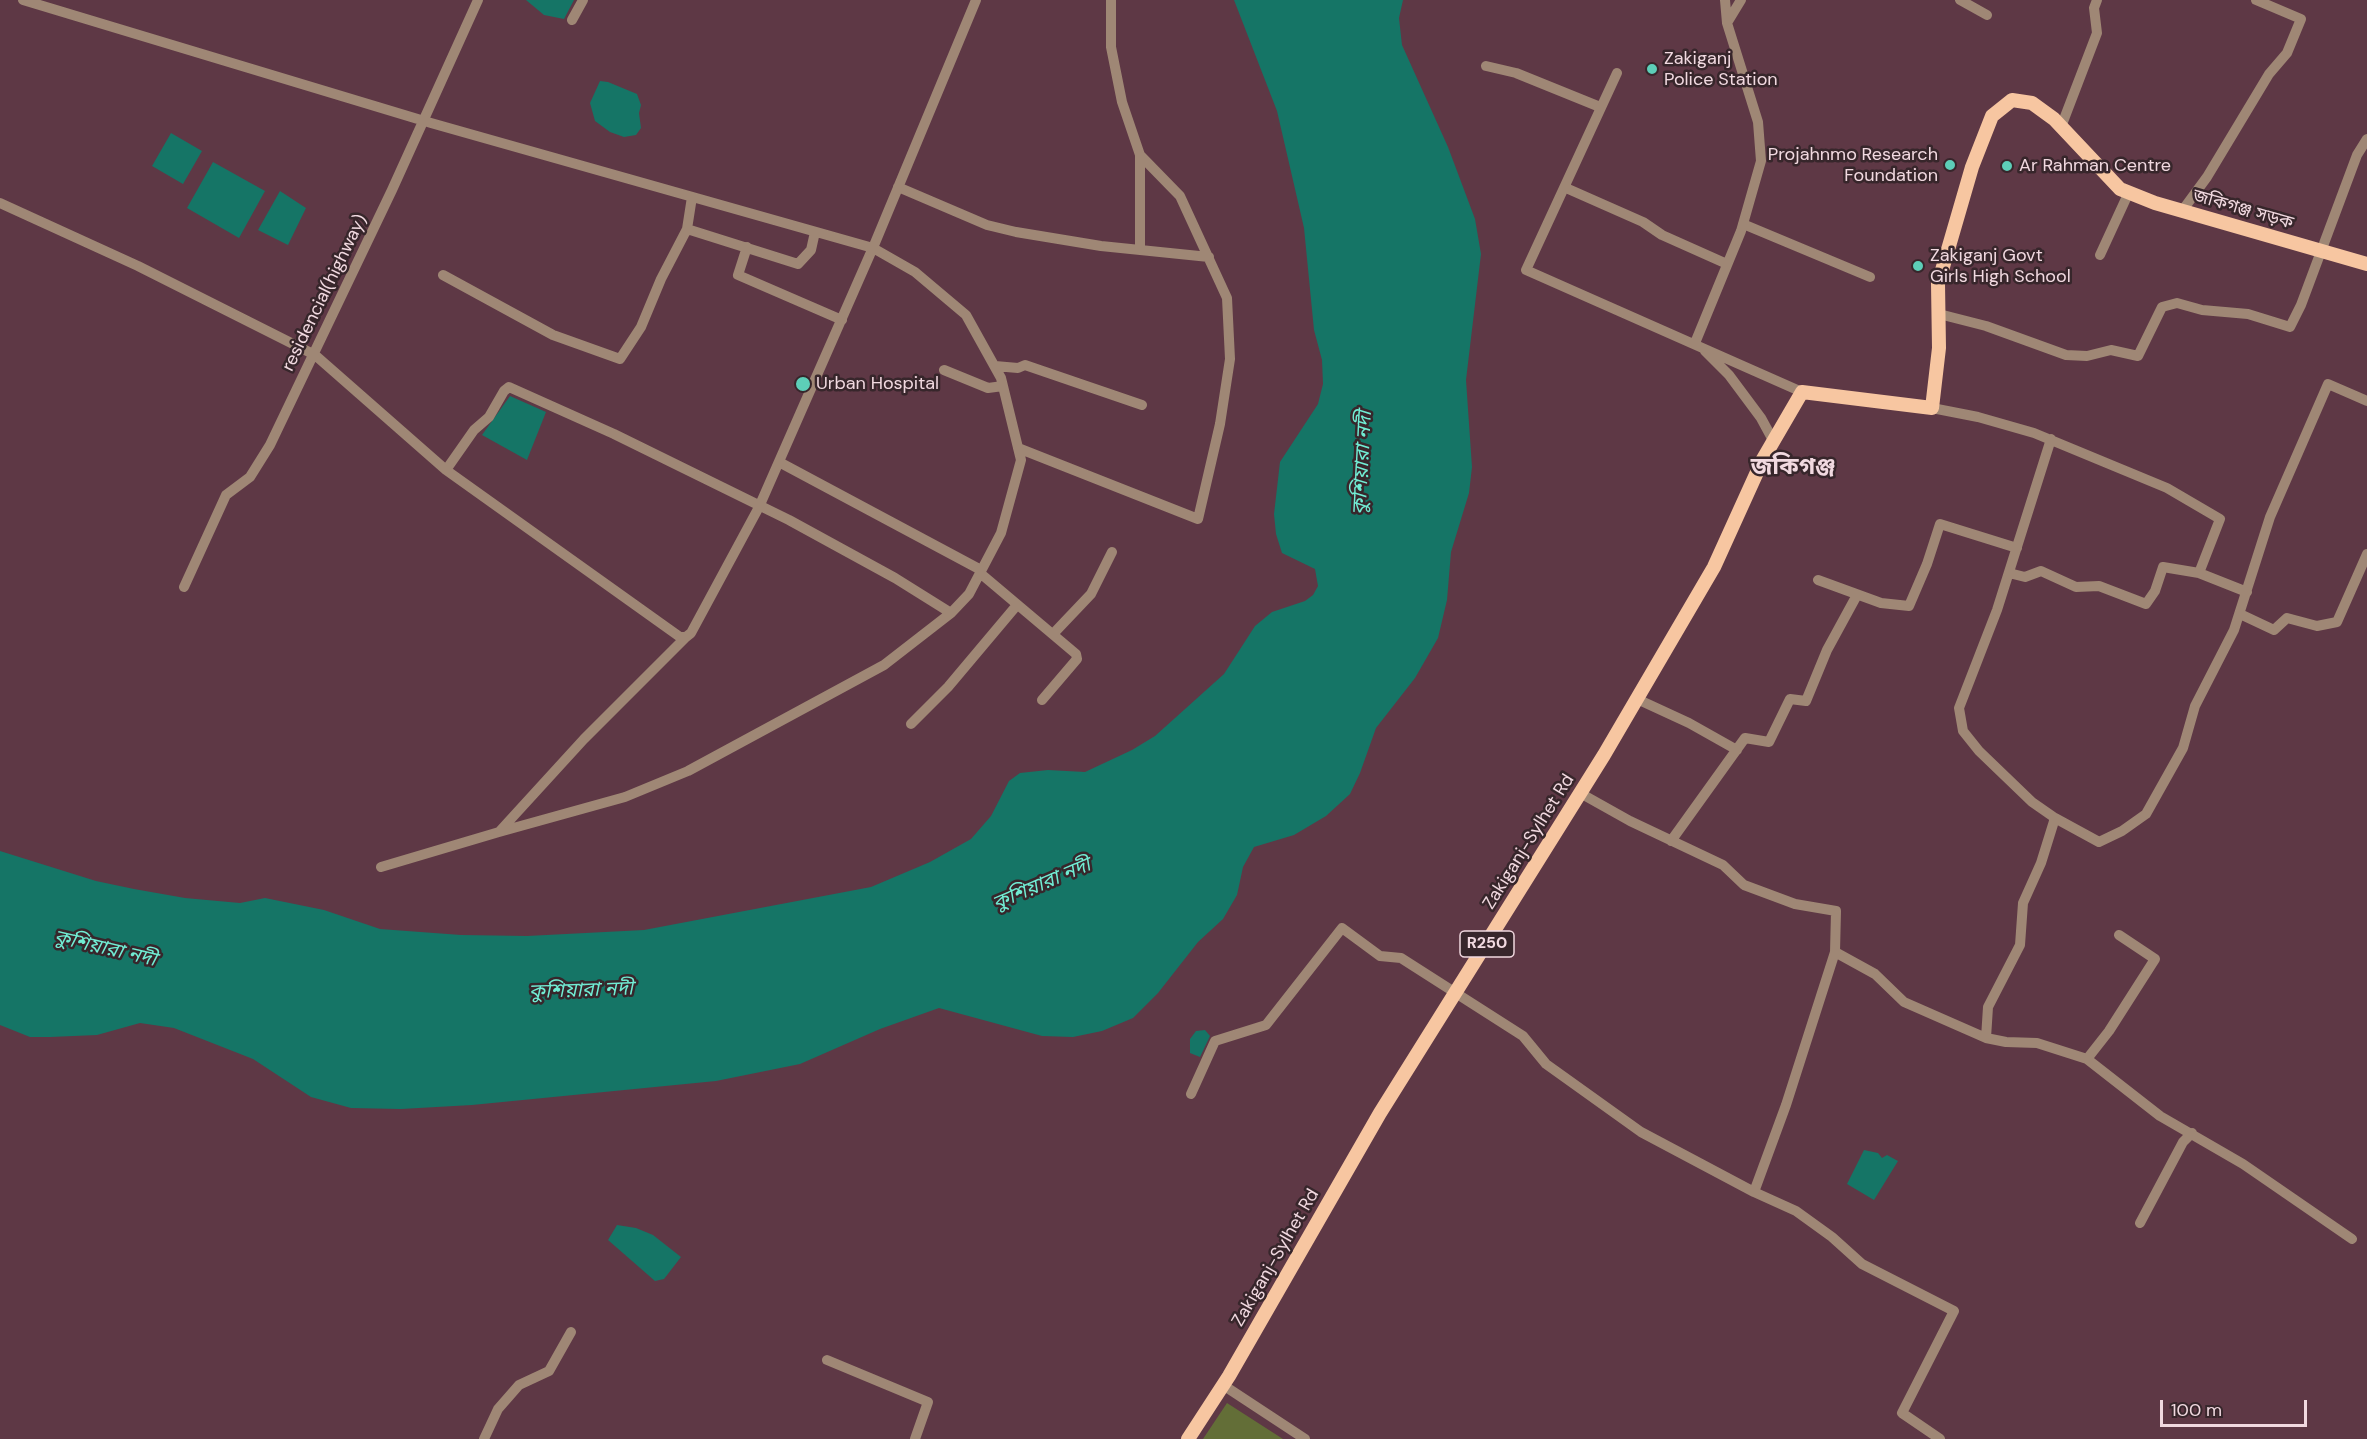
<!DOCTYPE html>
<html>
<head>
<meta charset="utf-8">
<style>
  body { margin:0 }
  #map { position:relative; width:2367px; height:1439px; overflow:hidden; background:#5e3845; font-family:"DM Sans",sans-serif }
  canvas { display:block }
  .scale { position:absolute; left:2160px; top:1400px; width:147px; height:27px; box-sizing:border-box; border:3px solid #f1d9e0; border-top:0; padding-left:8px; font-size:18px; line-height:21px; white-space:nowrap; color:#f1d9e0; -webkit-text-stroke:4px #37262b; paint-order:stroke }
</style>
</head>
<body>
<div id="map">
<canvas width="2367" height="1439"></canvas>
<div class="scale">100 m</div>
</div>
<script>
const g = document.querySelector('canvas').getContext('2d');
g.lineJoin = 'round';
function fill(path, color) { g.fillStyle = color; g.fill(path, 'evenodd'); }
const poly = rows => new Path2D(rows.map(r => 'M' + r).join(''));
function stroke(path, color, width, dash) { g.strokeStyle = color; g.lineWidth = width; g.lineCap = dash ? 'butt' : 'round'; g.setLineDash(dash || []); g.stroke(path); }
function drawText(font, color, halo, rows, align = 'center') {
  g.font = font + ' "DM Sans","Noto Sans Bengali",sans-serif'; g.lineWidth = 5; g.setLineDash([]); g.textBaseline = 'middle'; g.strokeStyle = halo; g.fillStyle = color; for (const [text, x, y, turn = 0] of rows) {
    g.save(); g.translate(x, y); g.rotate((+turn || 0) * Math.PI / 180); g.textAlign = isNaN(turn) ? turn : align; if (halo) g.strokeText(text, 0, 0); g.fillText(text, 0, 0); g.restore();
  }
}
const green = poly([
  [1227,1403,1283,1439,1203,1439]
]);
const water = poly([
  [526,0,574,0,564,19,544,15],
  [1234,0,1403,0,1399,18,1402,45,1448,147,1475,219,1481,254,1466,380,1472,467,1469,493,1451,552,1447,600,1438,638,1415,678,1376,728,1360,773,1350,794,1326,816,1294,835,1254,847,1243,867,1237,895,1223,919,1198,942,1158,993,1133,1018,1102,1031,1073,1037,1042,1036,939,1008,880,1029,800,1064,716,1081,472,1105,401,1109,351,1108,311,1097,253,1059,174,1028,140,1023,97,1035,50,1037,30,1037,0,1025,0,851,96,881,134,889,185,898,240,903,265,898,324,910,380,929,461,935,527,936,644,930,871,887,930,862,971,839,991,816,1009,781,1020,773,1048,770,1085,772,1132,750,1155,736,1224,674,1255,626,1272,612,1305,601,1313,595,1318,586,1315,569,1282,553,1276,534,1274,514,1280,462,1318,404,1323,384,1322,360,1314,330,1304,228,1277,111],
  [600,81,608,82,637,94,641,105,639,113,641,128,636,135,624,137,610,132,595,121,590,103],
  [171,133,202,151,183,184,152,166],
  [213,162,265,191,239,238,187,208],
  [280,191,306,208,288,245,258,230],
  [510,396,546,412,527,460,482,435],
  [1205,1030,1210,1036,1200,1057,1190,1053,1190,1039,1196,1031],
  [1864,1150,1878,1153,1882,1158,1887,1155,1898,1161,1874,1200,1847,1184],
  [617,1225,636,1228,653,1235,681,1257,664,1279,655,1281,608,1240]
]);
const minor = poly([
  [23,0,431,123,873,248,915,272,966,315,1001,378,1021,460,1001,533,969,594,951,613,884,665,688,771,625,797,499,832,381,867],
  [1960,0,1987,15],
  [572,20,583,0],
  [1727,23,1741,0],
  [1486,66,1516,73,1600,107],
  [1617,73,1526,270,1802,392],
  [2061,127,2097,33,2094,8,2097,0],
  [898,187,987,225,1016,232,1101,246,1209,257],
  [1566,188,1643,222,1662,235,1727,264],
  [692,197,687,229,798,264,811,250,815,232],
  [0,203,138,266,315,355,446,470,680,637,686,637,691,633,759,507,875,243,976,0],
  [2182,211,2207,177,2269,74,2287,53,2301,19,2256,0],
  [1743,224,1870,277],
  [747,247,738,275,842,320],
  [1140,250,1140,155],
  [2100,255,2129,192],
  [443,275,553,335,620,359,641,327,661,279,687,229],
  [1939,314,1986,326,2066,355,2087,356,2111,350,2138,356,2162,307,2177,303,2202,310,2248,314,2290,327,2301,305,2357,155,2367,139],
  [1695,343,1741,231,1761,161,1758,122,1727,23,1725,0],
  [1705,351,1729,375,1761,418,1774,442],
  [995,366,1018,368,1025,365,1142,405],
  [944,370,988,388,1003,386],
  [1932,408,1978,417,2034,433,2167,488,2220,519,2199,573],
  [2051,439,1997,610,1959,708,1963,731,1979,751,2032,802,2055,818],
  [1018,448,1198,519,1220,424,1230,359,1227,298,1180,196,1140,155,1122,102,1111,47,1111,0],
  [779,462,981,570],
  [446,470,474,430,489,417,504,391,509,387,614,434,789,520,895,578,951,613],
  [980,573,1076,654,1077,659,1042,700],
  [2009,573,2025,577,2041,571,2076,587,2099,586,2146,604,2155,591,2163,567,2199,573,2247,592],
  [1818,580,1881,603,1909,606,1927,564,1940,524,2017,548],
  [184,587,226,495,250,477,270,445,392,190,478,0],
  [2240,614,2274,630,2287,618,2317,626,2337,622,2367,554],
  [1053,634,1091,594,1112,552],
  [1637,699,1689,723,1737,750],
  [911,724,948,687,1017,605],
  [1580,793,1630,821,1723,865,1744,885,1795,904,1836,911,1835,952,1786,1105,1754,1192],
  [499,832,584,739,686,637],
  [1671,841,1745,738,1769,742,1790,699,1806,701,1827,650,1857,595],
  [1835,952,1875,974,1904,1002,1986,1038,2006,1042,2037,1043,2087,1059,2160,1116,2243,1164,2352,1239],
  [1986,1038,1988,1007,2020,945,2023,903,2041,863,2055,818,2099,842,2122,831,2146,814,2183,748,2195,706,2234,630,2270,517,2328,384,2367,401],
  [2087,1059,2109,1031,2155,959,2119,935],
  [1191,1094,1215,1041,1266,1025,1342,928,1380,956,1401,958,1523,1036,1546,1064,1641,1132,1754,1192,1796,1211,1832,1237,1862,1264,1954,1311,1902,1413,1940,1439],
  [2140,1223,2183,1142,2192,1133],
  [827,1360,928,1402,915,1439],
  [1223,1385,1305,1439],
  [484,1439,498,1409,519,1385,549,1371,571,1332]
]);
const major = poly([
  [1188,1439,1229,1376,1380,1113,1604,755,1714,567,1763,459,1802,392,1932,408,1939,348,1938,284,1972,167,1992,116,2012,100,2032,103,2054,119,2120,189,2155,203,2367,264]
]);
const markers = [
  [1652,69,6,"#5dceb8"],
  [1950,165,6,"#5dceb8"],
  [2007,166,6,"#5dceb8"],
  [1918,266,6,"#5dceb8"],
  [803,384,8,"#5dceb8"]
];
const shields = [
  [1487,944,54]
];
const shieldNames = [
  ["R250",1487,944]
];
const poiNames = [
  ["Zakiganj",1664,59],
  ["Police Station",1664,80],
  ["Projahnmo Research",1938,155,"right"],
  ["Foundation",1938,176,"right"],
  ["Ar Rahman Centre",2019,166],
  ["Zakiganj Govt",1930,256],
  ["Girls High School",1930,277],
  ["Urban Hospital",816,384]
];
const streetNames = [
  ["জকিগঞ্জ সড়ক",2243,210,16],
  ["residencial(highway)",325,293,-64],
  ["Zakiganj-Sylhet Rd",1529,842,-58],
  ["Zakiganj-Sylhet Rd",1276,1258,-60]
];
const waterNames = [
  ["কুশিয়ারা নদী",1363,463,-87],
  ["কুশিয়ারা নদী",1042,885,-23],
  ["কুশিয়ারা নদী",105,949,13],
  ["কুশিয়ারা নদী",581,991,-2]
];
const districtNames = [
  ["জকিগঞ্জ",1793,468]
];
fill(green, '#636e37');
fill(water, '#157566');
stroke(minor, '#9f8775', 10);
stroke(major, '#f7c6a1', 14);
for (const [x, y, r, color] of markers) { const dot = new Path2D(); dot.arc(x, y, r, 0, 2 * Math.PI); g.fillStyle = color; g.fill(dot); stroke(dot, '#37262b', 2); }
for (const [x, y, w] of shields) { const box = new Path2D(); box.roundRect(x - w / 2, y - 13, w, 26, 4.5); g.fillStyle = '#37262b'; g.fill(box); stroke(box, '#f1d9e0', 1.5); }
drawText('bold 16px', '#f1d9e0', null, shieldNames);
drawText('18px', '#f1d9e0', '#37262b', poiNames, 'left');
drawText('18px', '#f1d9e0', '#37262b', streetNames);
drawText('italic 20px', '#71edd4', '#37262b', waterNames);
drawText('bold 24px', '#f1d9e0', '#37262b', districtNames);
</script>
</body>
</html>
